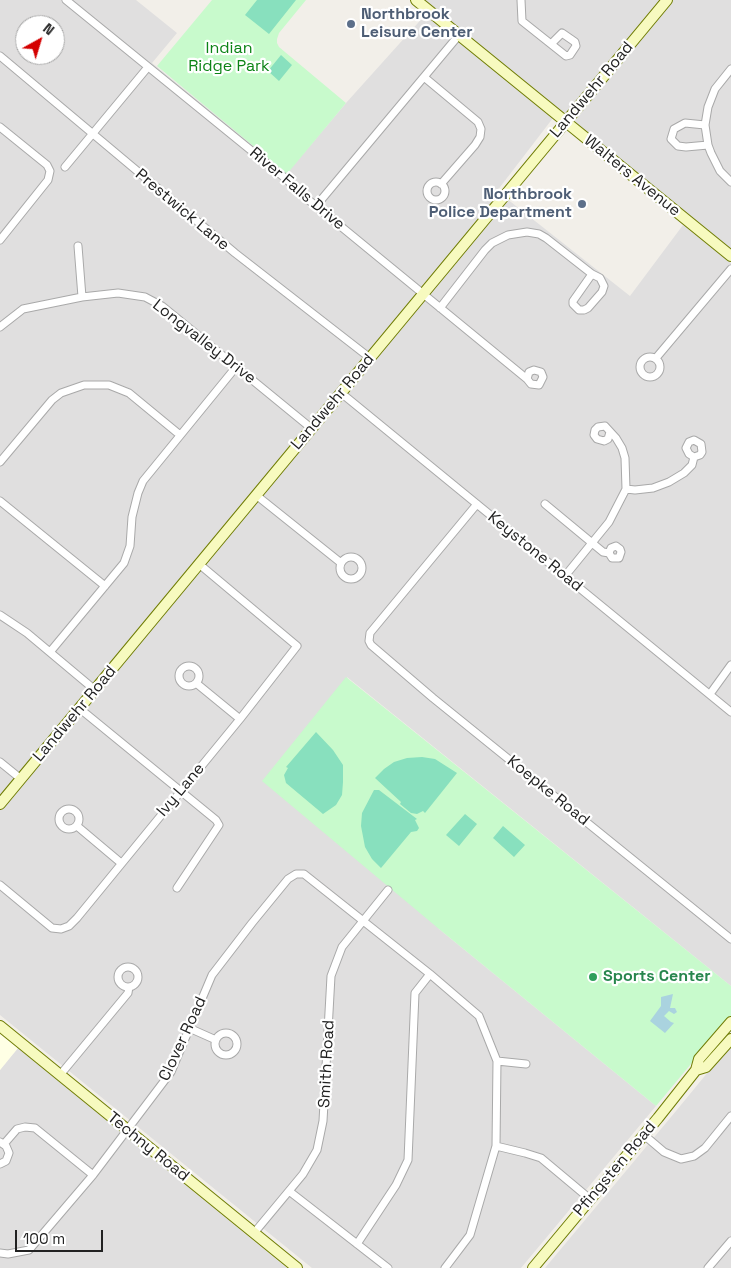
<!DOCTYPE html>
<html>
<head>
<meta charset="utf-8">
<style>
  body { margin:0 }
  #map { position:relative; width:731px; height:1268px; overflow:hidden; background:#f2efe9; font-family:"Space Grotesk",sans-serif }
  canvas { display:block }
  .north { position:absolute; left:15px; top:15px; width:50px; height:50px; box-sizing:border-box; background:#fff; border:1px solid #a7a7a7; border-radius:50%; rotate:39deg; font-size:14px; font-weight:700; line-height:20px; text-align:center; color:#222 }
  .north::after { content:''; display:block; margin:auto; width:18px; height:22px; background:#d40000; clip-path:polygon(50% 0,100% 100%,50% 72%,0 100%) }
  .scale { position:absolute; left:15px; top:1230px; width:88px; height:22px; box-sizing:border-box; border:2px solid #222; border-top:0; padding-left:6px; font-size:15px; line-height:18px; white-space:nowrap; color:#222; -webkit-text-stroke:4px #fff; paint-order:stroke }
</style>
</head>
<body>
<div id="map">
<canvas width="731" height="1268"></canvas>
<div class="north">N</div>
<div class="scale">100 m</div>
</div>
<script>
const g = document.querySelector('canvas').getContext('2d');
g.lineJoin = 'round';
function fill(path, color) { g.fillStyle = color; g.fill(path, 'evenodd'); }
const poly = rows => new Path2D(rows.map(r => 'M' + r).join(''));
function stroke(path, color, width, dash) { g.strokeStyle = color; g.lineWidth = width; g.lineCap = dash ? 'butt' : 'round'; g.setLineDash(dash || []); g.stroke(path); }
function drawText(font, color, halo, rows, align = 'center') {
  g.font = font + ' "Space Grotesk",sans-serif'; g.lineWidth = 4.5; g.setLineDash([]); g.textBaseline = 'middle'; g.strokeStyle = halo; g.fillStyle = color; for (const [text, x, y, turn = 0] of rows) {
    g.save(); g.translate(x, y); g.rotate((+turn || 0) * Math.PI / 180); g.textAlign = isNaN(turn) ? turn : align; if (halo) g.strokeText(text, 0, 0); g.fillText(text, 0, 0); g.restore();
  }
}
const residential = poly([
  [0,0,136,0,177,33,152,63,287,173,346,103,426,14,553,118,497,191,630,296,683,225,731,263,731,986,347,677,439,929,656,1106,521,1268,312,1268,0,1015],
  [25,25,55,25,55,55,25,55],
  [424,0,731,0,731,249],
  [731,1044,731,1268,545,1268,676,1111],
  [18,1048,287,1268,0,1268,0,1070]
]);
const education = poly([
  [0,1034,18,1048,0,1070]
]);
const park = poly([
  [212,0,306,0,279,33,277,39,277,43,279,47,346,103,287,174,157,66],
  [346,677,731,986,731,1016,656,1106,439,929,262,781]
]);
const pitch = poly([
  [257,0,296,0,269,34,245,15],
  [281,55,292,65,279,81,268,71],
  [316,732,333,750,343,765,343,782,342,795,336,805,323,814,286,783,284,775,288,768,286,767],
  [422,757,435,759,457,773,425,813,423,811,417,814,411,813,400,804,401,802,375,778,384,769,394,762,407,758],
  [374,790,379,790,417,819,415,820,419,828,417,831,411,832,381,868,372,859,365,847,361,826,362,813],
  [465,814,477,824,459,846,446,835],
  [503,826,525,845,514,857,493,838]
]);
const water = poly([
  [673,994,670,1008,675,1008,677,1012,674,1014,669,1011,664,1016,671,1022,674,1023,665,1033,650,1021,661,1006,661,997]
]);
const minor = poly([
  [66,0,285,178,305,197,527,379,531,384,539,385,543,377,541,372,534,370,529,372,527,379],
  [521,0,522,21,566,56,570,55,576,46,575,42,562,33,551,44],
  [0,56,235,253,370,358],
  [731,69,715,89,708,107,705,125,708,145,711,153,720,171,731,182],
  [424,77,478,122,481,129,480,137,475,145,441,184],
  [705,125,685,123,674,129,671,139,678,146,686,147,708,145],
  [0,127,47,165,50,171,48,180,0,240],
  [65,167,148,67],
  '427 191a9 9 0 1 1 18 0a9 9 0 1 1-18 0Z',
  [316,206,459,35],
  [78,246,82,297],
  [440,308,485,250,492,243,508,235,527,232,539,234,546,238,592,274,600,278,604,286,602,292,588,308,584,310,579,310,573,304,573,301,592,274],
  [0,327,23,309,82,297,118,293,145,297,162,306,311,428],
  '640 367a10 10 0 1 1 20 0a10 10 0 1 1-20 0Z',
  [656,358,731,269],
  [340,392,731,712],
  [0,462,52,400,61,393,84,385,109,385,129,393,180,435],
  [626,489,635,490,653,488,669,482,684,473,692,465,694,457,700,455,702,452,701,444,694,440,689,442,686,448,689,454,694,457],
  [256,495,341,563],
  [0,501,105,586],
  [477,504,370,633,369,641,371,645,433,698,731,939],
  [545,504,603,552,609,553,612,558,619,558,621,552,620,549,616,546,611,548,609,553],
  '340 568a11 11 0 1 1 22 0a11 11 0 1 1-22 0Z',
  [565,576,609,522,626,489,625,458,622,448,616,438,605,426,598,427,595,430,594,435,597,439,604,441,608,439,610,432],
  [0,615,27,633,95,690],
  [50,652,124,563,130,546,132,517,138,493,143,481,236,367],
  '179 676a10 10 0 1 1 20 0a10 10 0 1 1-20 0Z',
  [196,683,240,719],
  [710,694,731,665],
  [79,708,216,820,219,825,177,888],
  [0,762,21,779],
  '59 819a10 10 0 1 1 20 0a10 10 0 1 1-20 0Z',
  [77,826,121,863],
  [0,885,52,928,61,929,69,926,77,918,240,719,297,646,199,564],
  '118 977a10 10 0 1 1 20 0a10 10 0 1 1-20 0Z',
  [189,1028,216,1040],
  '215 1044a11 11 0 1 1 22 0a11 11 0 1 1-22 0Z',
  [497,1061,526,1064],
  [60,1075,128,993,129,987],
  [644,1135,664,1152,681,1159,694,1156,705,1148,731,1116],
  [4,1144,17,1129,25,1127,35,1128,93,1175],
  [496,1146,525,1153,541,1158,590,1199],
  [0,1164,6,1161,9,1153,6,1146,0,1142],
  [289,1191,388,1268],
  [254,1233,303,1174,317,1150,323,1121,331,976,342,947,388,890],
  [357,1244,396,1185,408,1160,415,993,430,974],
  [0,1253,8,1254,29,1250,93,1175,171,1072,212,975,252,923,288,879,296,874,304,874,430,974,479,1016,497,1061,496,1146,470,1235,445,1268],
  [708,1268,731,1241]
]);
const secondary = poly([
  [416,0,731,256],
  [0,804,667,0],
  [0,1026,297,1268],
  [696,1070,706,1067,731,1039],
  [533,1268,658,1118,696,1070,699,1059,731,1022]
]);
const markers = [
  [351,24,5,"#5c6f8a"],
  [582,204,5,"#5c6f8a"],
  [593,977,5,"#2e9e5b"]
];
const serviceNames = [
  ["Northbrook",361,15],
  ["Leisure Center",361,33],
  ["Northbrook",572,195,"right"],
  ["Police Department",572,213,"right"]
];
const parkNames = [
  ["Indian",229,49],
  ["Ridge Park",229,67]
];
const streetNames = [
  ["Landwehr Road",592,90,-50],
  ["Walters Avenue",632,176,39],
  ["River Falls Drive",297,189,40],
  ["Prestwick Lane",182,210,40],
  ["Longvalley Drive",204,342,38],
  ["Landwehr Road",333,402,-50],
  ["Keystone Road",535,552,39],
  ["Landwehr Road",75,714,-50],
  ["Ivy Lane",181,790,-50],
  ["Koepke Road",548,791,39],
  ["Clover Road",183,1039,-65],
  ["Smith Road",327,1064,-87],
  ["Techny Road",148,1147,39],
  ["Pfingsten Road",615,1169,-50]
];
const leisureNames = [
  ["Sports Center",603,977]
];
fill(residential, '#e0dfdf');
fill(education, '#ffffe5');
fill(park, '#c8facc');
fill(pitch, '#88e0be');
fill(water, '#aad3df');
stroke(minor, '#a9a9a9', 9);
stroke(secondary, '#707d05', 12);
stroke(minor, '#fff', 7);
stroke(secondary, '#f7fabf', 10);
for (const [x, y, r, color] of markers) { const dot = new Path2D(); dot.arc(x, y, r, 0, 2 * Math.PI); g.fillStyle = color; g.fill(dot); stroke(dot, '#fff', 2); }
drawText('bold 16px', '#4e5e75', '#fff', serviceNames, 'left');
drawText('16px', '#0c8416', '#fff', parkNames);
drawText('16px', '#222', '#fff', streetNames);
drawText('bold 16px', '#27864d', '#fff', leisureNames, 'left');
</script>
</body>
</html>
